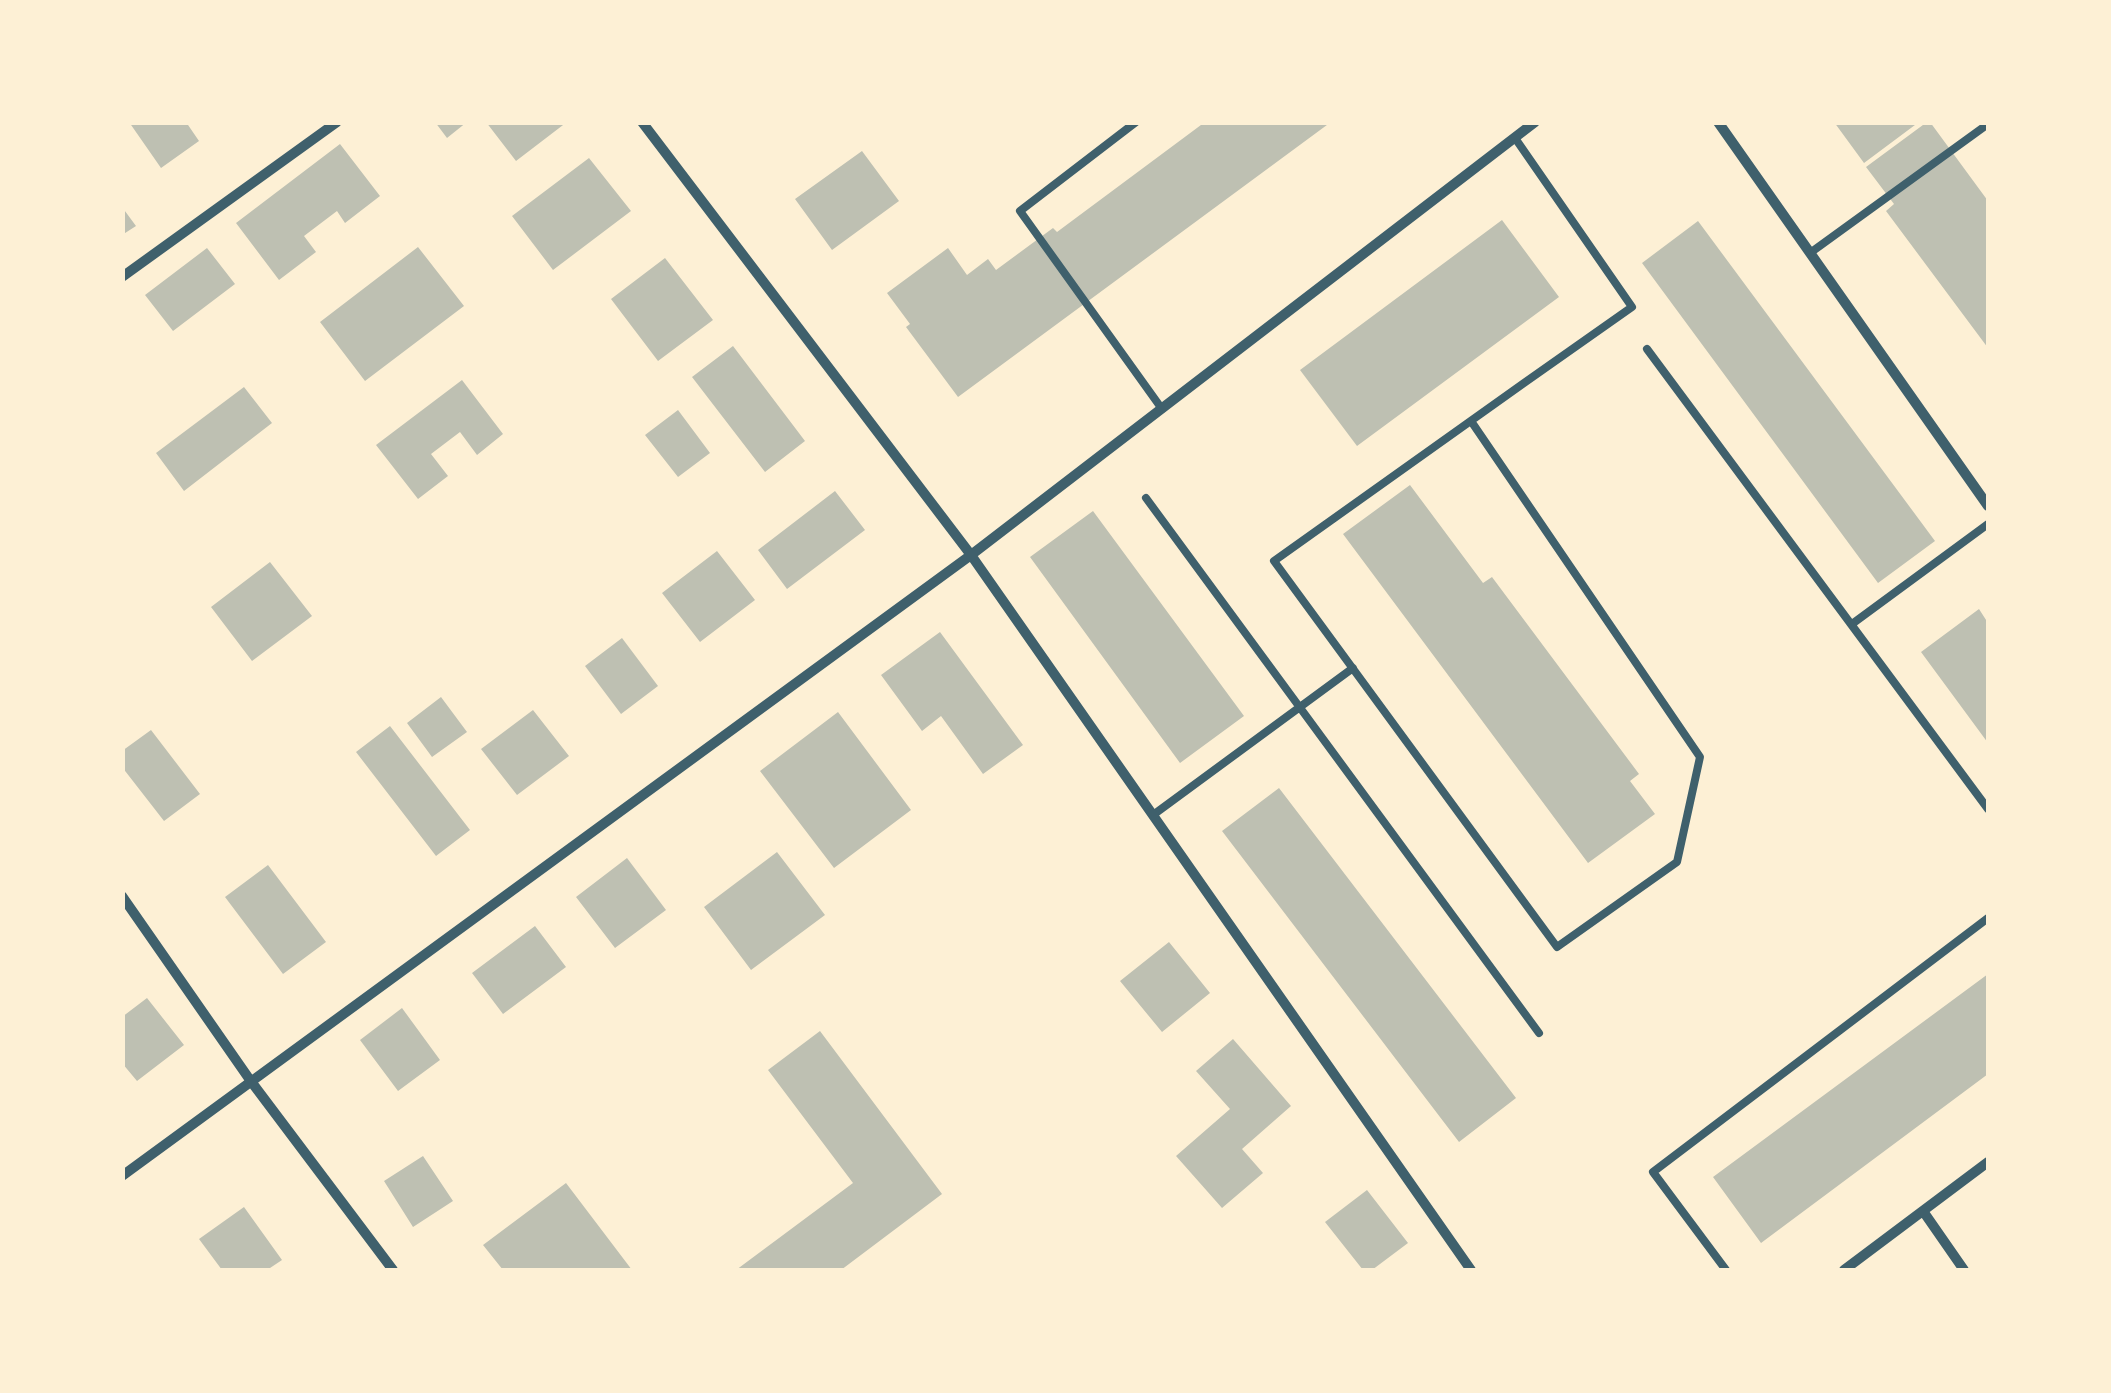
<!DOCTYPE html>
<html>
<head>
<meta charset="utf-8">
<style>
  body { margin:0 }
  #map { position:relative; width:2111px; height:1393px; overflow:hidden; background:#fdf0d5; font-family:"Fira Sans",sans-serif }
  canvas { display:block }
  .frame { position:absolute; inset:0; border:125px solid #fdf0d5; pointer-events:none }
</style>
</head>
<body>
<div id="map">
<canvas width="2111" height="1393"></canvas>
<div class="frame"></div>
</div>
<script>
const g = document.querySelector('canvas').getContext('2d');
g.lineJoin = 'round';
function fill(path, color) { g.fillStyle = color; g.fill(path, 'evenodd'); }
const poly = rows => new Path2D(rows.map(r => 'M' + r).join(''));
function stroke(path, color, width, dash) { g.strokeStyle = color; g.lineWidth = width; g.lineCap = dash ? 'butt' : 'round'; g.setLineDash(dash || []); g.stroke(path); }
const building = poly([
  [129,122,186,122,199,141,161,168],
  [435,122,467,122,447,138],
  [486,122,567,122,516,161],
  [1205,122,1331,122,958,397,906,327,910,324,887,293,948,248,967,275,988,259,996,270,1053,228,1057,232],
  [1834,122,1919,122,1864,163],
  [1927,122,1930,122,1988,201,1988,348,1886,211,1894,204,1866,167],
  [340,144,380,196,345,223,337,211,304,236,316,252,279,280,236,223],
  [862,151,899,201,832,250,795,199],
  [589,158,631,211,553,270,512,216],
  [122,207,136,226,122,235],
  [1502,220,1559,297,1357,446,1300,370],
  [1698,221,1935,541,1878,583,1642,263],
  [418,247,464,306,365,381,320,322],
  [207,248,235,284,173,331,145,295],
  [665,258,713,320,658,361,611,299],
  [733,346,805,441,765,472,692,377],
  [462,380,503,434,477,455,460,432,431,454,448,476,418,499,376,445],
  [244,387,272,423,184,491,156,453],
  [678,410,710,453,678,477,645,435],
  [1410,485,1483,583,1492,577,1639,774,1630,781,1655,814,1588,863,1343,534],
  [835,491,865,530,787,589,758,550],
  [1093,511,1244,716,1180,763,1030,557],
  [717,551,755,600,700,642,662,593],
  [270,562,312,616,252,661,211,607],
  [1979,609,1988,623,1988,743,1921,652],
  [940,632,1023,745,983,774,941,716,922,731,881,675],
  [622,638,658,686,621,714,585,666],
  [441,697,467,732,432,757,407,723],
  [533,710,569,756,517,795,481,749],
  [838,712,911,810,834,868,760,771],
  [390,726,470,830,436,856,356,752],
  [151,730,200,794,164,821,122,767,122,751],
  [1279,788,1516,1098,1459,1142,1222,831],
  [777,852,825,915,751,970,704,907],
  [627,858,666,910,615,948,576,897],
  [268,865,326,942,283,974,225,897],
  [535,926,566,967,503,1014,472,973],
  [1169,942,1210,993,1162,1032,1120,981],
  [1988,974,1988,1074,1761,1243,1713,1177],
  [147,998,184,1045,137,1081,122,1063,122,1017],
  [402,1008,440,1060,398,1091,360,1040],
  [820,1031,942,1194,841,1270,736,1270,853,1183,768,1070],
  [1233,1039,1291,1106,1242,1149,1263,1173,1222,1208,1176,1156,1230,1109,1196,1071],
  [423,1156,453,1201,413,1227,384,1181],
  [566,1183,632,1270,503,1270,483,1245],
  [1367,1190,1408,1243,1372,1270,1363,1270,1325,1222],
  [244,1207,282,1260,267,1270,222,1270,199,1239]
]);
const service = poly([
  [1136,122,1020,211,1162,409],
  [1810,253,1988,124],
  [1647,349,1988,809],
  [1471,421,1700,757,1677,862,1557,947,1274,561,1524,383,1632,307,1515,138],
  [1146,498,1539,1033],
  [1852,624,1988,524],
  [1153,815,1353,668],
  [1726,1270,1653,1172,1988,918]
]);
const minor = poly([
  [642,122,971,555,1471,1270],
  [1718,122,1988,506],
  [122,277,337,122],
  [122,896,250,1080,393,1270],
  [122,1176,971,555,1535,122],
  [1923,1211,1964,1270],
  [1844,1270,1988,1162]
]);
fill(building, '#bec0b2');
stroke(service, '#3f606c', 8);
stroke(minor, '#3f606c', 10);
</script>
</body>
</html>
